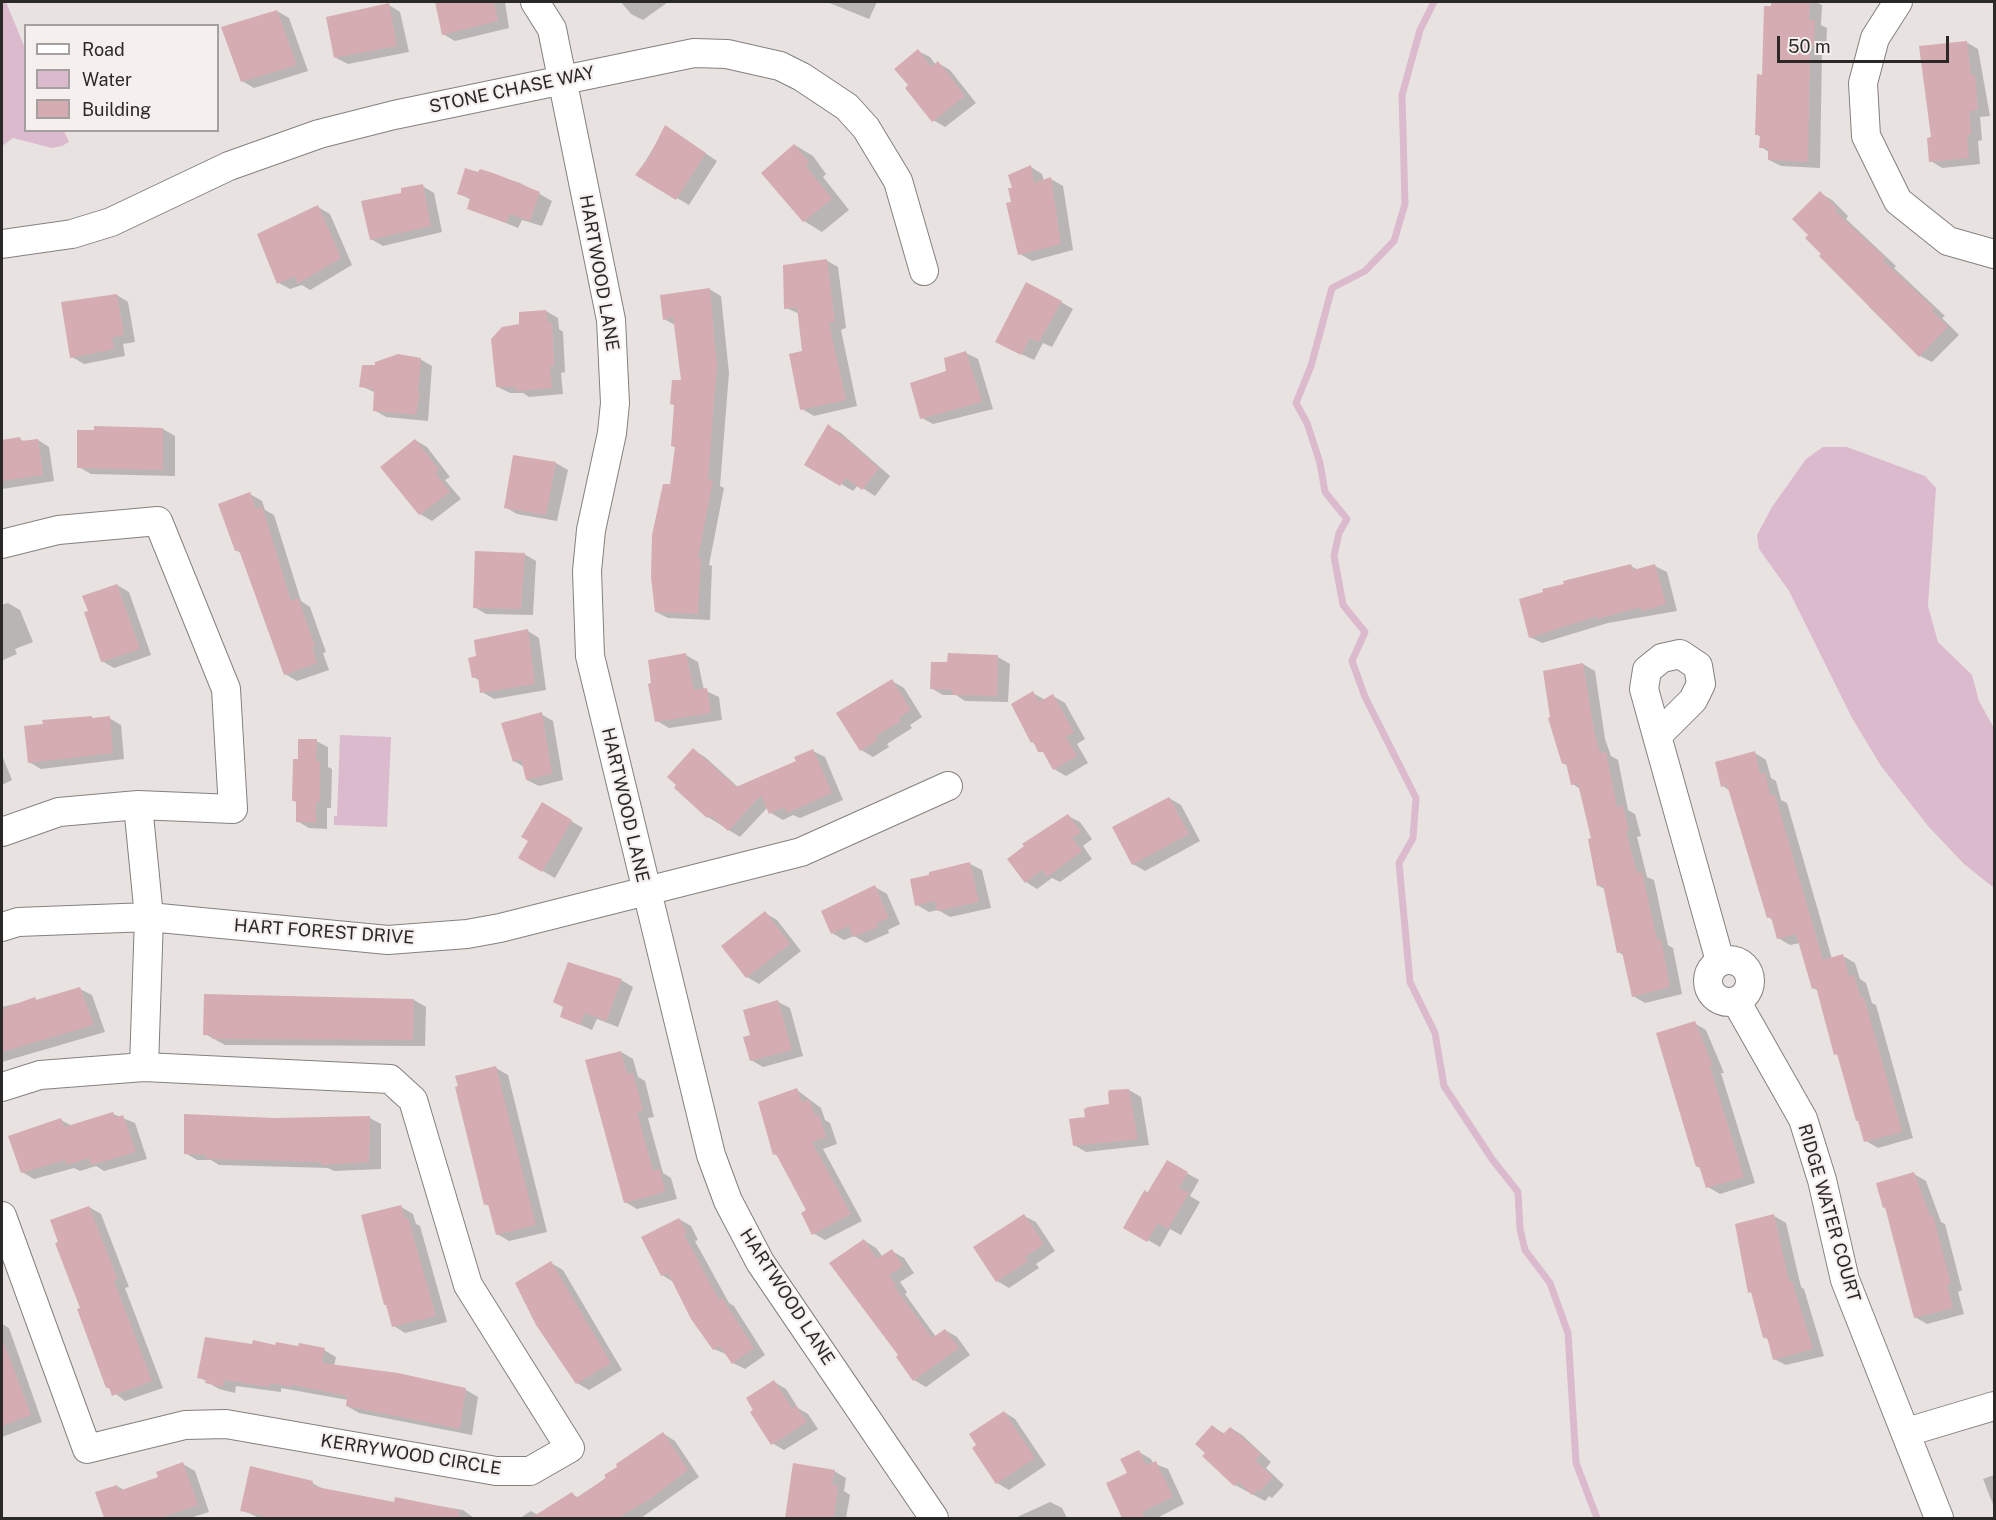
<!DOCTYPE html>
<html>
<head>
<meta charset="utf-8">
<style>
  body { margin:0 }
  #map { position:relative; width:1996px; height:1520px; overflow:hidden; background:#e8e3e1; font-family:"Public Sans",sans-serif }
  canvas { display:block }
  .frame { position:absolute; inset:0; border:3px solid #2b2928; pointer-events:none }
  .legend { position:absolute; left:24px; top:24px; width:195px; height:108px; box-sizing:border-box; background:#f5f0ee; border:2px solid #a4a09f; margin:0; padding:8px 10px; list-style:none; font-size:18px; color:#2b2928 }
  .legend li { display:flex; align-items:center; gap:12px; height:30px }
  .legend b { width:30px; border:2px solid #a4a09f }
  .scale { position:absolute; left:1777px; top:36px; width:172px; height:27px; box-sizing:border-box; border:3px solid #2b2928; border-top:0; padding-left:8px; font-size:18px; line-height:21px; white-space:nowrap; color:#2b2928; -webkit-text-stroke:4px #f5f0ee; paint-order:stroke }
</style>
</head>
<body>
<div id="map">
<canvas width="1996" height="1520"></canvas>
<div class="frame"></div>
<ul class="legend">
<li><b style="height:8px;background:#fff"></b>Road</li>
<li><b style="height:16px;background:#dcbace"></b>Water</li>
<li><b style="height:16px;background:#d5acb1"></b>Building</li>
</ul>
<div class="scale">50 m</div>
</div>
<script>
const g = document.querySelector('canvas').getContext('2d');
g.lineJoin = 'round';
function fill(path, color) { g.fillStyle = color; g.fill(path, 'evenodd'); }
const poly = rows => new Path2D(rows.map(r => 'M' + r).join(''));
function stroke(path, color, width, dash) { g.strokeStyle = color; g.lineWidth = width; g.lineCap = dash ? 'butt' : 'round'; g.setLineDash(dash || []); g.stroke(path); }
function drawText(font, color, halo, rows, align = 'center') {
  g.font = font + ' "Public Sans",sans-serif'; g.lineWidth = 4.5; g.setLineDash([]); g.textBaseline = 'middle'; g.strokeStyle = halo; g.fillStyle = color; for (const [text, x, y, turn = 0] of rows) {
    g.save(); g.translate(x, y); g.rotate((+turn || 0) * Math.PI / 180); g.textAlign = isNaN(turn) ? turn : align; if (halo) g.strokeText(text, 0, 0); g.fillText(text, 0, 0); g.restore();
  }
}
const water = poly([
  [2,2,6,2,25,48,26,130,64,131,69,142,62,146,52,148,13,138,2,146],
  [1823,447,1847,447,1925,476,1936,488,1928,606,1938,642,1972,675,1979,701,1994,728,1994,888,1964,864,1928,826,1881,766,1852,718,1789,591,1759,549,1757,535,1772,507,1806,459],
  [340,735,391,737,387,827,334,825,334,816,337,816]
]);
const shadow = poly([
  [437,2,505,2,509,28,455,41,443,34],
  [621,2,668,2,643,20,631,14],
  [827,2,877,2,869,19],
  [1772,2,1816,2,1822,5,1821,25,1827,28,1826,52,1822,52,1820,168,1781,166,1769,160,1769,152,1761,147,1761,137,1756,134],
  [389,5,400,12,409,52,348,64,336,58],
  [277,11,289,18,308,71,254,88,242,81],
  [1966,42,1978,49,1990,116,1980,117,1982,140,1978,141,1980,164,1942,168,1931,161,1933,138],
  [918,51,930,57,936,65,938,63,950,70,976,103,945,127,933,120,910,85],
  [666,127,717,161,689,205,637,175],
  [795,145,813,156,826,174,823,177,849,210,822,232,804,221],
  [1031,167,1042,174,1044,181,1051,179,1063,186,1073,250,1032,261,1020,254,1013,203,1014,189],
  [480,170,520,183,552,201,542,226,522,220,518,228,469,208,471,200,459,193],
  [422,186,434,193,442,232,383,246,371,239,402,194],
  [1820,193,1832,200,1848,216,1846,219,1896,266,1894,268,1945,316,1942,318,1959,335,1932,362,1920,356,1869,307,1872,304,1823,254,1810,235],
  [318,207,330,214,352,265,310,290,302,285,290,289,279,283],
  [826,260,838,267,846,328,841,330,857,406,814,416,802,409,804,352,800,314,786,308],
  [709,289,721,296,729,373,720,486,724,488,709,565,712,566,710,620,668,618,656,612,676,448,673,446,683,382,675,325,664,319],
  [117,295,128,302,135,342,123,344,125,356,84,364,72,357],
  [1061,302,1073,309,1052,347,1043,343,1034,360,1009,348],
  [546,311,558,318,559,329,563,332,565,372,561,373,563,394,529,397,523,393,510,393,498,387,520,326],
  [966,353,978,359,993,409,933,424,922,418,948,372],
  [420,359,432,366,428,421,386,417,374,410,376,393,361,386],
  [829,426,841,433,890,476,875,496,858,485,853,491,841,484],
  [117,429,163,429,175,436,175,476,91,474,79,467,96,431],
  [20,439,25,442,38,440,49,447,54,481,2,489,2,441],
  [415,440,427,447,450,477,445,480,461,499,432,521,420,514],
  [556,463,568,470,557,521,517,514,505,507],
  [250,494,262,501,265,510,274,515,301,601,310,607,326,652,323,653,329,670,297,681,285,674,242,554,236,550],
  [524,554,536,561,533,615,486,614,474,607],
  [1631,566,1638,570,1655,566,1667,572,1677,611,1608,623,1542,643,1530,637,1566,585],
  [117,585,129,592,151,655,114,668,102,661],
  [8,603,20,610,33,642,15,649,17,654,3,660,2,605],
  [528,631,539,638,546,690,494,699,482,692,480,681,474,677,478,657],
  [686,655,698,662,704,690,719,697,722,720,669,728,657,721],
  [949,655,998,657,1010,664,1008,702,965,701,956,695,943,695,931,688,949,664],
  [1583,664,1595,671,1605,739,1611,756,1618,760,1628,810,1635,814,1641,836,1637,837,1647,877,1654,880,1668,945,1673,948,1682,994,1645,1003,1633,996,1624,956,1619,952,1605,889,1599,886,1593,839,1580,789,1573,784,1569,767,1563,763],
  [892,681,904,688,922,717,910,725,912,728,887,744,889,747,873,757,861,750],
  [1033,693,1045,700,1053,696,1065,703,1085,739,1077,744,1088,763,1066,776,1054,769,1046,754,1032,742],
  [541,714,553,721,563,780,539,786,527,780,524,767,514,761],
  [109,718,121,725,124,759,41,769,29,762],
  [316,741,328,747,328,767,332,769,331,808,327,808,327,829,309,828,297,821,298,803,294,801,299,761],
  [693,750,705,757,739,788,798,762,813,751,825,757,843,800,800,818,793,815,783,820,771,813,768,807,740,837,708,817],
  [1755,753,1766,760,1771,778,1776,781,1781,800,1787,803,1832,959,1843,956,1855,963,1860,979,1866,983,1872,1003,1876,1005,1913,1138,1878,1148,1866,1141,1840,1056,1836,1054,1819,991,1813,988,1800,943,1790,945,1778,938,1773,920,1768,917,1730,791,1723,786],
  [2,755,12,780,2,785],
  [1169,798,1181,805,1200,841,1145,871,1133,864],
  [542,804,583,828,555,878,520,858,530,840],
  [1068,816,1080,822,1092,839,1083,846,1092,859,1060,882,1052,878,1037,889,1026,882],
  [970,864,982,870,991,908,950,917,938,910,929,912,917,905],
  [875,887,887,894,900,924,888,930,889,933,866,943,854,936,844,940,832,933],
  [765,913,777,920,801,951,759,984,747,977],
  [621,980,633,987,618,1027,597,1019,592,1030,561,1016,565,1008],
  [80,989,92,995,105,1032,2,1062,2,1007,35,999,39,1001],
  [414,1000,426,1007,425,1046,225,1045,205,1034],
  [778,1002,790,1008,803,1056,763,1067,751,1060,752,1036],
  [1694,1023,1706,1030,1724,1073,1721,1073,1755,1183,1720,1194,1708,1187,1702,1169,1697,1166],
  [621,1052,633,1059,638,1077,645,1081,654,1117,648,1118,663,1173,671,1178,677,1199,637,1209,625,1202],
  [496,1068,508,1075,547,1232,509,1241,497,1234,491,1207,485,1204],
  [797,1090,821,1108,825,1120,830,1123,837,1144,823,1149,862,1221,825,1240,813,1233,808,1211,780,1157,774,1154],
  [1129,1090,1141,1097,1149,1145,1086,1152,1074,1145,1087,1118,1111,1105],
  [113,1114,135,1123,147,1159,104,1171,96,1166,80,1171,74,1168,34,1179,22,1172,61,1120,72,1126],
  [370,1118,381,1124,381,1169,334,1171,328,1168,219,1165,211,1160,197,1160,185,1153,274,1119],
  [1167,1162,1199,1180,1190,1196,1200,1202,1181,1235,1170,1229,1160,1247,1125,1227,1146,1191,1149,1193],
  [1914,1174,1926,1181,1941,1222,1945,1224,1962,1290,1958,1292,1964,1314,1927,1324,1915,1317,1887,1209,1884,1207],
  [89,1207,101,1214,129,1287,125,1288,163,1388,125,1401,107,1387],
  [401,1207,413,1214,416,1224,420,1226,447,1322,405,1333,394,1326],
  [1024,1216,1036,1222,1055,1251,1036,1264,1039,1268,1009,1288,997,1281,975,1248],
  [1774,1216,1786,1223,1801,1287,1804,1289,1824,1356,1786,1365,1774,1359,1769,1340,1764,1337,1753,1294,1750,1292],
  [679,1219,691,1226,698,1240,695,1241,729,1303,734,1306,765,1355,745,1369,733,1363,728,1355,714,1349,675,1283,662,1275],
  [865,1241,876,1248,883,1257,892,1251,904,1258,914,1273,900,1282,907,1292,905,1294,936,1337,945,1330,957,1337,970,1355,926,1387,914,1380,901,1356],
  [551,1263,563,1270,622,1370,589,1390,577,1383,538,1324],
  [2,1324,9,1328,42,1422,2,1437],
  [277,1347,324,1350,336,1357,334,1366,466,1390,478,1397,472,1435,359,1413,347,1406,348,1400,281,1388,281,1392,236,1386,235,1393,219,1389,199,1377],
  [774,1382,786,1389,798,1408,808,1414,818,1429,784,1450,772,1443],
  [1004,1412,1015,1419,1046,1465,1009,1490,997,1483],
  [1213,1427,1225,1434,1231,1428,1242,1435,1271,1462,1266,1468,1284,1485,1272,1498,1269,1496,1265,1501,1235,1485,1207,1453],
  [664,1434,675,1441,699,1477,641,1518,520,1518,531,1511,538,1515,572,1494,579,1498],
  [1139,1452,1151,1459,1153,1463,1168,1469,1184,1504,1157,1518,1124,1518,1108,1484,1129,1474],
  [183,1464,195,1471,209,1512,190,1518,106,1518,97,1493,117,1486,124,1490,160,1477],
  [794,1465,834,1471,846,1478,844,1491,850,1495,846,1518,786,1518],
  [1994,1475,1994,1507,1983,1479],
  [312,1483,325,1490,395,1504,396,1499,463,1510,474,1518,259,1518,242,1510],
  [1050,1502,1062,1508,1067,1518,1015,1518]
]);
const stream = poly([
  [1434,2,1420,30,1402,95,1405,204,1394,241,1365,271,1332,288,1311,366,1296,403,1307,423,1320,463,1325,492,1347,519,1339,533,1334,556,1343,605,1365,632,1352,661,1365,697,1416,798,1413,838,1399,863,1410,982,1435,1033,1444,1086,1492,1159,1518,1192,1520,1229,1525,1250,1550,1283,1568,1333,1576,1463,1597,1518]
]);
const building = poly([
  [435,2,494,2,498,21,442,35],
  [1771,2,1810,2,1809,20,1815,20,1814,46,1810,46,1808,162,1768,160,1768,148,1759,148,1760,135,1755,135,1757,74,1762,75,1764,6,1771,6],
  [389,3,397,46,334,58,326,17],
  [277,10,297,65,241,82,221,27],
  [1967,41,1971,75,1975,75,1978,110,1969,111,1971,134,1967,135,1969,158,1929,162,1927,138,1931,137,1919,46],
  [918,49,931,67,938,61,965,96,932,122,905,88,908,85,894,69],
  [665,125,706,153,676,200,635,175,649,157],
  [794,144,809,162,806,166,832,199,803,222,761,173],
  [1031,165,1034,183,1051,177,1061,244,1018,255,1006,203,1011,202,1008,188,1012,188,1008,175],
  [465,168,478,172,480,169,496,174,540,192,530,221,510,214,506,223,467,209,470,198,457,194],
  [423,184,431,226,370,240,361,201,401,193,401,188],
  [1820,191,1837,208,1835,211,1885,258,1883,261,1934,308,1932,311,1948,327,1919,357,1819,256,1821,254,1805,238,1808,235,1792,219],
  [318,205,341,258,297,284,295,276,277,284,257,234],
  [827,259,835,322,829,323,846,400,800,410,789,354,802,351,797,307,784,309,783,265],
  [1026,282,1062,301,1039,342,1030,338,1021,355,995,342],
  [710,288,717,366,708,479,713,480,698,558,701,558,698,614,655,612,651,577,652,535,663,484,670,484,675,447,671,446,674,405,670,404,672,380,681,380,673,317,663,320,660,295],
  [117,294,124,335,112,338,114,349,70,358,61,302],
  [546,310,548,322,552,323,553,341,554,366,550,367,552,388,516,391,516,387,496,387,491,339,502,327,519,324,519,312],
  [966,351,982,402,920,419,910,383,946,371,944,358],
  [398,354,421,358,418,393,420,392,416,415,373,411,374,389,359,387,362,365,375,365,375,362],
  [828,424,879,468,862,490,846,478,840,486,804,465],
  [94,426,163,428,163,470,77,468,77,430,94,430],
  [20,437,21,441,38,439,43,475,2,481,2,440],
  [415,439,439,470,435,473,450,492,419,515,380,467],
  [513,455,556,462,546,515,504,508],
  [250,492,256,509,262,506,291,601,298,598,315,646,312,647,317,663,284,675,239,550,235,551,218,504],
  [475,551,525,553,521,609,473,608],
  [1631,564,1633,570,1655,564,1666,604,1642,611,1641,607,1597,619,1597,616,1529,638,1519,599,1543,592,1542,589,1564,584,1563,581],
  [117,584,140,649,101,662,84,612,88,611,82,596],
  [528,629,535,684,480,693,478,677,472,678,468,658,476,656,474,640],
  [686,653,694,690,707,688,711,713,655,722,648,684,651,683,648,660],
  [948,653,998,655,997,696,952,695,952,690,930,689,931,662,947,662],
  [1583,663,1594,731,1600,753,1606,752,1617,807,1623,806,1629,830,1626,831,1637,873,1642,872,1657,940,1661,939,1670,987,1632,997,1622,952,1617,953,1603,885,1597,886,1588,839,1591,838,1578,784,1571,785,1566,763,1562,764,1548,718,1550,717,1543,671],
  [892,679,911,710,899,718,901,721,876,736,878,740,860,751,836,713],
  [1033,691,1039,702,1053,694,1074,732,1066,737,1077,756,1053,770,1043,752,1038,752,1033,741,1031,743,1011,704],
  [542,712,552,774,526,780,521,759,513,762,501,723],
  [92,716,92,718,110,716,113,753,28,763,24,726,43,724,42,720],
  [298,739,317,739,316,761,320,761,320,802,316,802,316,823,296,822,296,801,292,801,293,759,298,759],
  [693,748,736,787,796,761,794,757,813,749,832,793,787,813,784,807,769,814,761,795,728,831,710,815,707,818,674,788,676,785,667,777],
  [1755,751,1760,774,1765,772,1770,795,1775,795,1823,960,1843,954,1849,976,1854,975,1861,998,1864,997,1902,1132,1864,1142,1858,1121,1856,1121,1837,1054,1834,1055,1816,987,1812,989,1796,934,1777,939,1771,917,1767,918,1727,785,1721,787,1715,762],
  [1169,797,1189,834,1132,865,1112,827],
  [542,802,572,820,542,872,518,858,528,841,521,837],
  [1068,814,1081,832,1072,838,1082,851,1047,877,1042,870,1025,883,1007,859,1024,846,1022,844],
  [970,862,979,902,937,911,935,901,915,906,910,879,929,875,929,872],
  [875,885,889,918,876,923,878,927,853,937,849,926,831,934,821,911],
  [765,911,790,944,746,978,721,946],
  [568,962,622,979,606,1021,585,1013,580,1025,560,1017,563,1007,553,1002],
  [80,987,94,1025,2,1052,2,1009,35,997,36,1000],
  [204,994,414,999,413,1040,212,1039,212,1035,203,1035],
  [778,1000,792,1050,750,1061,743,1037,750,1035,743,1010],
  [1695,1021,1713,1066,1710,1067,1744,1177,1706,1188,1699,1166,1696,1167,1656,1033],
  [621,1051,627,1074,633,1073,643,1110,637,1112,653,1171,660,1169,665,1192,624,1203,585,1060],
  [496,1066,536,1225,496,1235,488,1204,484,1205,455,1087,458,1086,455,1076],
  [797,1088,802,1102,809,1099,815,1116,819,1115,826,1137,812,1142,851,1214,812,1235,801,1213,806,1210,776,1154,773,1155,758,1102],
  [1129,1089,1138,1139,1073,1146,1069,1119,1085,1117,1084,1109,1088,1107,1109,1104,1108,1092,1110,1090],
  [113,1112,115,1118,123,1115,136,1152,91,1165,89,1158,67,1165,65,1160,21,1173,8,1136,61,1118,64,1127],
  [184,1114,274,1118,370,1116,369,1162,321,1165,321,1162,206,1159,206,1155,184,1154],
  [1167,1160,1188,1172,1179,1188,1189,1193,1168,1229,1158,1223,1147,1242,1123,1228,1145,1189,1146,1195],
  [1914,1172,1930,1216,1933,1215,1951,1284,1947,1285,1953,1308,1914,1318,1885,1207,1883,1208,1876,1183],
  [401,1205,405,1219,408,1218,436,1316,392,1327,386,1305,384,1305,361,1215],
  [89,1206,118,1280,114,1281,152,1381,112,1396,109,1387,106,1388,77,1309,80,1308,55,1243,58,1242,50,1220],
  [1024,1214,1044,1244,1025,1257,1028,1261,996,1282,973,1247],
  [1774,1214,1789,1281,1792,1281,1813,1349,1773,1360,1767,1337,1763,1338,1751,1292,1748,1293,1735,1224],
  [679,1218,687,1233,684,1234,719,1300,722,1298,754,1348,732,1364,720,1346,713,1350,691,1319,668,1273,661,1276,641,1237],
  [864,1239,877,1259,892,1249,903,1266,889,1275,896,1285,894,1286,932,1338,945,1329,959,1348,913,1381,896,1357,898,1355,829,1263],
  [551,1261,611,1363,576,1384,536,1325,515,1283],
  [205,1337,252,1344,253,1340,275,1345,276,1342,298,1346,299,1343,325,1348,322,1363,398,1373,466,1388,460,1429,346,1406,347,1396,292,1385,291,1387,270,1383,269,1387,224,1380,223,1387,205,1383,206,1380,197,1378],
  [4,1343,31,1415,2,1426,2,1344],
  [774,1380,792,1408,796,1406,807,1422,771,1445,750,1412,753,1410,746,1398],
  [1004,1411,1035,1458,996,1484,972,1448,976,1445,969,1434],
  [1212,1425,1223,1434,1230,1427,1261,1454,1255,1460,1273,1477,1259,1492,1257,1490,1252,1495,1239,1482,1234,1486,1202,1456,1205,1453,1195,1444],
  [663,1432,688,1470,650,1499,618,1518,531,1518,572,1492,576,1498,606,1478,604,1475,617,1467,616,1464],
  [1139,1450,1146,1465,1156,1461,1173,1497,1142,1512,1145,1518,1122,1518,1106,1483,1127,1473,1120,1459],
  [183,1462,198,1505,161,1518,104,1518,95,1492,117,1485,119,1491,158,1477,156,1472],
  [793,1463,835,1470,832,1485,838,1486,834,1518,785,1518],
  [250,1466,313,1481,312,1486,394,1502,395,1497,459,1510,459,1518,262,1518,263,1516,240,1511]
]);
const minor = poly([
  [535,2,552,29,611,320,615,403,612,433,591,530,587,571,590,656,711,1155,728,1201,760,1262,934,1518],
  [1898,2,1875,38,1863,83,1866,136,1898,201,1948,241,1994,254],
  [2,244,72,234,111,222,229,166,319,134,394,115,694,53,727,54,780,66,802,77,847,107,866,128,898,181,924,271],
  [2,544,58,530,158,521,226,689,233,809,138,805,59,812,2,832],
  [1657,736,1693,700,1701,684,1698,666,1680,654,1662,658,1647,670,1644,689,1657,736,1720,961],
  [138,805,149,917,144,1067],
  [2,927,18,922,149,917,388,940,467,934,500,928,801,852,948,786],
  '1708 981a21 21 0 1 1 42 0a21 21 0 1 1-42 0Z',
  [1736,1001,1803,1119,1822,1180,1845,1280,1939,1518],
  [2,1087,40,1075,144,1067,390,1079,413,1100,468,1285,570,1448,530,1471,496,1471,226,1424,185,1425,87,1449,2,1216],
  [1907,1432,1994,1406]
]);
const streetNames = [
  ["STONE CHASE WAY",512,90,-12],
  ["HARTWOOD LANE",599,273,80],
  ["HARTWOOD LANE",625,805,77],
  ["HART FOREST DRIVE",324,932,4],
  ["RIDGE WATER COURT",1829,1213,74],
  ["HARTWOOD LANE",787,1297,57],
  ["KERRYWOOD CIRCLE",411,1455,9]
];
fill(water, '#dcbace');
fill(shadow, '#0003');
stroke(stream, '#dcbace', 7);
fill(building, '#d5acb1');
stroke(minor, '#84807e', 30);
stroke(minor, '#fff', 28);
drawText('18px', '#2b2928', '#f5f0ee', streetNames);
</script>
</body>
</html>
